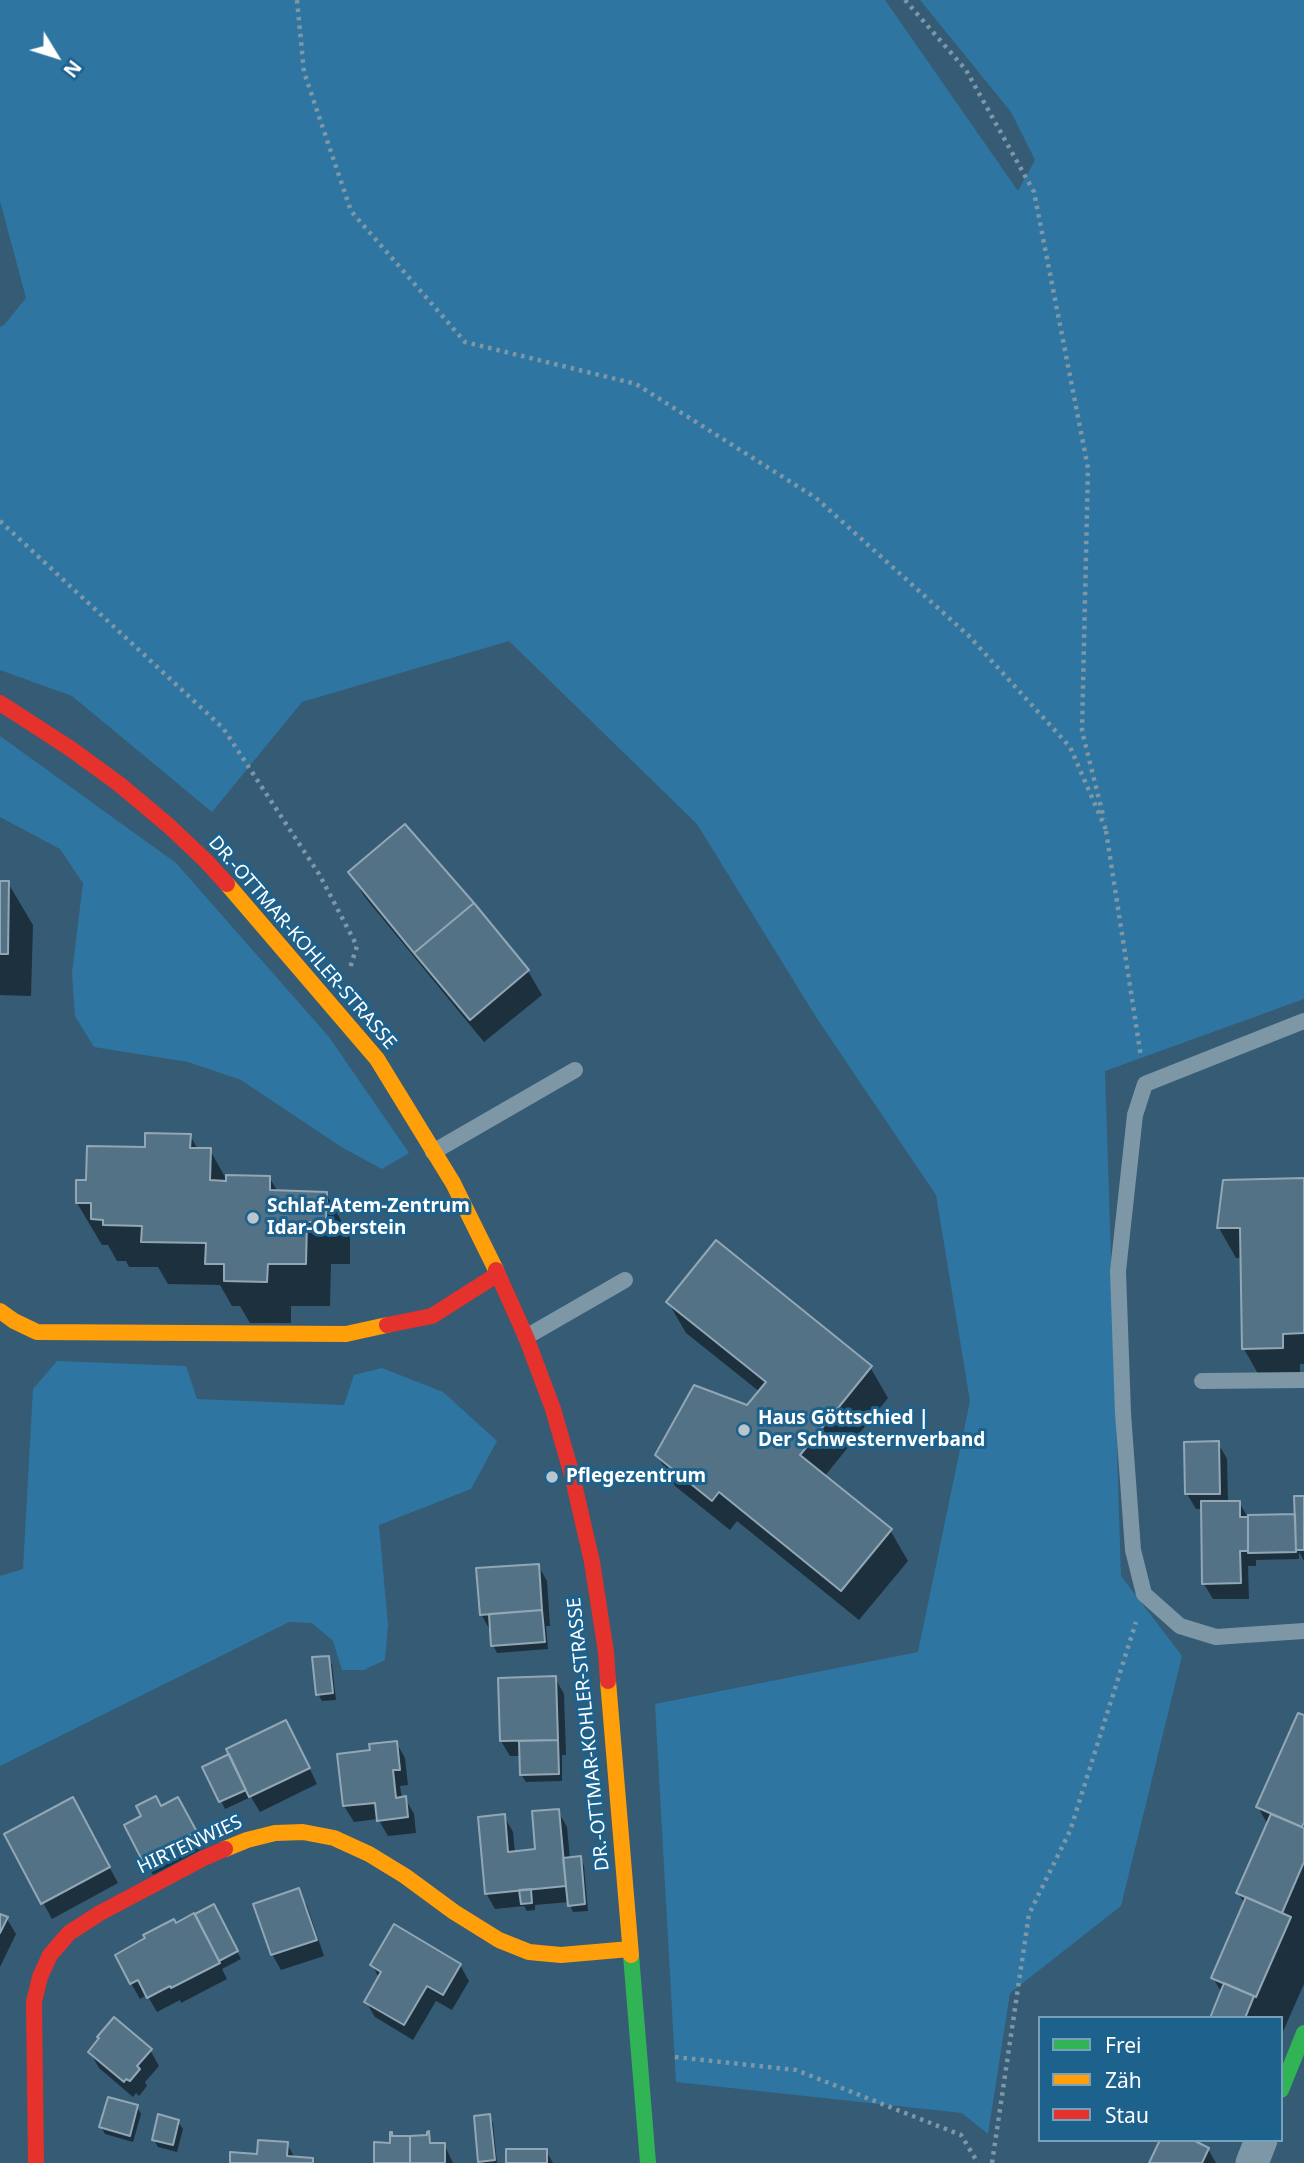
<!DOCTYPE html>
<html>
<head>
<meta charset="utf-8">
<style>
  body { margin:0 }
  #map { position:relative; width:1304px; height:2163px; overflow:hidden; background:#365b74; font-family:"Noto Sans",sans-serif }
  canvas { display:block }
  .legend { position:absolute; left:1038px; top:2016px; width:245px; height:126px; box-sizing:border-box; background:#1d618d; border:2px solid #77a0bb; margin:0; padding:9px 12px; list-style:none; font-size:21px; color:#fff }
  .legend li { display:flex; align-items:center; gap:14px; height:35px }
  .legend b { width:35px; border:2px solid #77a0bb }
  .north { position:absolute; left:21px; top:21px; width:70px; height:70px; -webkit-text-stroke:5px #1d618d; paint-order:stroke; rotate:128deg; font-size:19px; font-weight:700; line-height:28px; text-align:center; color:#fff }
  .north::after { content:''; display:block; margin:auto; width:24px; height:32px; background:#fff; clip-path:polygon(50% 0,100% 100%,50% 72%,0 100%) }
</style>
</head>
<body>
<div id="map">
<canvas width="1304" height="2163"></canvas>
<ul class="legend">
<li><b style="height:9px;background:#30b455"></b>Frei</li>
<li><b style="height:9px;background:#ff9f0a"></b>Zäh</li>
<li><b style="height:9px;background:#e5322d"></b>Stau</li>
</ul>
<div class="north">N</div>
</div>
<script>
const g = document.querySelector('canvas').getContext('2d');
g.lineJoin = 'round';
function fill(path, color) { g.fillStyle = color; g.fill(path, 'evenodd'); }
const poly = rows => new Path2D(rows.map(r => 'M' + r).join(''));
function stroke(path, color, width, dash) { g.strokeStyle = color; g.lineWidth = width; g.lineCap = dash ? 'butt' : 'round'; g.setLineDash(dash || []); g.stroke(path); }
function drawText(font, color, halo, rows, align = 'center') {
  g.font = font + ' "Noto Sans",sans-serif'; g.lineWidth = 6; g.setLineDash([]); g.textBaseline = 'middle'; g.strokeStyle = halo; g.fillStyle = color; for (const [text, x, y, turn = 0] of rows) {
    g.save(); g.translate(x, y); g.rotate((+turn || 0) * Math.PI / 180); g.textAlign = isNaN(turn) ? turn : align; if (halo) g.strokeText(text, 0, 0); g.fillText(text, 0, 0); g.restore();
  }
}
const green = poly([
  [0,0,885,0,1018,191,1035,160,1011,112,920,0,1304,0,1304,999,1105,1071,1121,1576,1182,1656,1121,1906,1010,1993,988,2134,962,2113,676,2082,655,1704,918,1652,970,1401,936,1195,816,1017,697,824,509,641,302,702,212,812,72,696,0,670,0,327,4,325,26,298,0,201],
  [0,736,176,863,329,1037,409,1153,382,1169,343,1148,241,1080,188,1062,94,1047,75,1016,72,973,83,883,60,849,0,817],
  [57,1361,186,1366,197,1399,344,1405,354,1375,382,1368,443,1392,497,1441,471,1489,379,1525,388,1625,385,1660,364,1670,342,1670,333,1641,312,1623,289,1622,0,1766,0,1576,23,1569,33,1389]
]);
const shadow = poly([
  [405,826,528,971,542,995,484,1042,364,896,350,872],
  [0,883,8,883,33,925,31,996,0,995],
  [190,1135,198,1150,210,1150,225,1177,269,1177,278,1192,326,1194,350,1236,350,1264,331,1264,330,1306,291,1306,291,1323,250,1323,240,1306,232,1306,220,1285,168,1284,158,1267,129,1267,126,1261,117,1261,108,1245,102,1245,77,1203,88,1182,146,1148],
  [1304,1180,1304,1364,1300,1364,1300,1378,1261,1379,1244,1349,1242,1258,1236,1258,1219,1228,1225,1181],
  [668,1302,870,1367,888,1398,824,1477,890,1530,908,1561,859,1620,737,1521,730,1530,675,1486,657,1455,748,1407,760,1392,686,1333],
  [1218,1443,1227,1459,1228,1503,1239,1502,1247,1516,1296,1515,1304,1498,1304,1561,1299,1552,1299,1559,1256,1560,1256,1566,1248,1566,1249,1599,1213,1599,1204,1584,1203,1509,1196,1509,1187,1494],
  [538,1565,547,1581,550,1626,546,1626,548,1649,497,1653,493,1645,490,1630,481,1614],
  [328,1658,332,1665,336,1700,322,1701,318,1694],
  [555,1678,564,1694,566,1755,562,1755,562,1781,526,1782,521,1774,521,1756,510,1756,501,1741],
  [1304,1717,1304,1984,1281,2036,1281,2018,1212,2018,1222,1993,1213,1978,1245,1904,1238,1893,1268,1825,1258,1807],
  [295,1738,317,1784,260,1812,251,1797,225,1809,205,1768],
  [396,1742,405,1758,408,1785,400,1786,402,1799,405,1798,414,1814,416,1833,388,1836,378,1819,354,1822,344,1806,371,1752],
  [161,1808,186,1815,204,1848,153,1875,126,1825],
  [558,1811,567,1827,570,1859,580,1858,584,1866,588,1911,573,1912,569,1902,535,1905,535,1910,527,1911,524,1906,495,1909,486,1893,504,1816,513,1832,515,1853,537,1851],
  [81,1815,118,1883,52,1919,6,1835],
  [298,1891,307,1906,324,1956,281,1970,272,1954],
  [213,1907,241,1959,222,1969,227,1979,181,2003,180,2000,157,2012,147,1995,140,1999,131,1983,176,1925],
  [0,1915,7,1919,16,1934,0,1967],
  [372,1965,460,1965,469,1981,452,2010,436,2001,413,2040,375,2017,366,2002,379,1978],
  [150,2050,159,2066,145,2082,147,2086,139,2096,136,2093,133,2097,99,2068,90,2052],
  [137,2107,141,2114,133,2142,105,2134,101,2127],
  [489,2116,493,2123,497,2163,481,2163],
  [178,2122,183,2129,177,2152,158,2147,154,2140],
  [428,2137,433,2144,444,2144,453,2163,376,2163,392,2144],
  [287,2144,295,2158,312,2159,314,2163,231,2163,258,2156],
  [1208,2149,1216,2163,1151,2163],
  [546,2151,553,2163,507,2163]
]);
const building = poly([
  [405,824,474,903,414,953,348,872,405,824],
  [0,881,9,881,8,954,0,954,0,881],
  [474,903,529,970,470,1020,414,953,474,903],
  [145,1133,191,1134,190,1148,211,1148,210,1180,226,1181,226,1175,270,1176,270,1190,327,1192,326,1222,307,1222,306,1264,268,1264,267,1282,224,1281,224,1264,205,1264,206,1243,141,1242,142,1226,103,1225,103,1220,91,1219,91,1203,76,1203,76,1180,86,1180,87,1146,145,1147,145,1133],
  [1304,1178,1304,1333,1283,1334,1283,1348,1242,1349,1240,1228,1217,1228,1223,1180,1304,1178],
  [716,1240,872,1366,800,1455,892,1529,841,1591,719,1492,712,1501,655,1455,694,1385,747,1405,766,1382,666,1302,716,1240],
  [1219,1441,1220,1494,1185,1494,1184,1442,1219,1441],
  [1294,1496,1304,1496,1304,1550,1296,1550,1294,1496],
  [1201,1501,1240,1501,1240,1517,1248,1517,1248,1551,1240,1551,1241,1583,1202,1584,1201,1501],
  [1295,1514,1296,1552,1248,1553,1248,1515,1295,1514],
  [539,1564,542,1610,480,1615,476,1568,539,1564],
  [542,1610,545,1642,491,1646,489,1614,542,1610],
  [329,1656,333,1693,316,1695,312,1657,329,1656],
  [556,1676,558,1740,500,1741,498,1678,556,1676],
  [1298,1713,1304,1715,1304,1822,1302,1827,1256,1807,1298,1713],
  [286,1720,310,1768,249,1797,226,1749,286,1720],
  [558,1740,559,1774,520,1775,519,1741,558,1740],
  [397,1741,400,1770,393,1770,396,1798,406,1796,408,1817,377,1821,375,1803,343,1806,337,1754,370,1750,369,1744,397,1741],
  [229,1754,246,1790,219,1802,202,1767,229,1754],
  [156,1796,161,1806,178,1797,197,1832,142,1860,124,1825,141,1816,136,1806,156,1796],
  [73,1797,110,1867,41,1904,4,1834,73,1797],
  [559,1809,566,1886,485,1894,478,1817,505,1814,508,1852,535,1849,532,1811,559,1809],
  [1271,1814,1304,1828,1304,1862,1282,1913,1236,1893,1271,1814],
  [581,1856,585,1904,568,1906,563,1858,581,1856],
  [299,1888,317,1940,271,1955,253,1904,299,1888],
  [531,1889,532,1903,521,1904,519,1890,531,1889],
  [1246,1897,1291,1917,1256,1997,1211,1978,1246,1897],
  [214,1904,238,1951,219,1961,195,1914,214,1904],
  [194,1913,220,1963,171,1988,170,1986,147,1998,138,1980,130,1984,115,1955,145,1938,143,1935,174,1919,176,1923,194,1913],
  [0,1914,8,1917,0,1933,0,1914],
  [394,1924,461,1964,443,1995,427,1986,404,2025,364,2002,381,1972,370,1965,394,1924],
  [1224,1983,1254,1996,1245,2018,1210,2018,1224,1983],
  [114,2017,152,2049,137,2066,140,2069,130,2081,126,2079,124,2082,88,2052,99,2038,97,2037,114,2017],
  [108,2097,138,2105,130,2136,99,2127,108,2097],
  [158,2114,179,2120,173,2145,152,2140,158,2114],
  [490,2114,495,2160,478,2162,474,2116,490,2114],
  [429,2131,430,2143,445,2143,445,2163,410,2163,410,2136,427,2135,427,2132,429,2131],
  [390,2132,392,2132,392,2136,410,2136,410,2163,374,2163,374,2142,390,2143,390,2132],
  [258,2140,288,2142,287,2156,313,2158,313,2163,230,2163,230,2152,257,2154,258,2140],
  [1160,2140,1193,2140,1209,2148,1202,2163,1149,2163,1160,2140],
  [506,2149,547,2149,547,2163,506,2163,506,2149]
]);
const path = poly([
  [297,0,304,72,351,211,465,342,636,384,816,498,969,636,1070,747,1107,832],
  [905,0,966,70,1034,192,1088,468,1082,731,1104,819],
  [0,521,223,728,319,874,357,946,350,968],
  [1106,831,1141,1057],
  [675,2057,796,2070,961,2135,978,2163],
  [992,2163,1029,1914,1070,1831,1136,1622]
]);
const lane = poly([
  [1304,1021,1145,1084,1135,1115,1118,1271,1123,1413,1133,1550,1144,1594,1180,1626,1216,1637,1304,1631],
  [433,1152,575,1070],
  [526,1337,625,1280],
  [1202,1381,1304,1380]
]);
const street = poly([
  [1252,2163,1261,2140]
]);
const fast = poly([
  [631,1955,648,2163],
  [1281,2090,1304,2033]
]);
const slow = poly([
  [227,884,377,1059,453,1183,496,1270],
  [0,1311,14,1321,37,1332,346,1334,387,1325],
  [608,1681,631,1955],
  [225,1849,247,1840,275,1833,303,1832,334,1838,369,1854,405,1876,454,1912,499,1940,529,1952,561,1955,630,1949]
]);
const jam = poly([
  [0,703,71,749,119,784,169,826,206,861,227,884],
  [496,1270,526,1337,553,1409,572,1475,592,1562,606,1652,608,1681],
  [387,1325,432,1316,498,1274],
  [36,2163,34,2002,40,1977,50,1955,69,1933,100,1913,204,1858,225,1849]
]);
const markers = [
  [253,1218,7,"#b9c6ce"],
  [744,1430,7,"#b9c6ce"],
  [552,1477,7,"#b9c6ce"]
];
const streetNames = [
  ["DR.-OTTMAR-KOHLER-STRASSE",302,943,49],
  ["DR.-OTTMAR-KOHLER-STRASSE",589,1734,-96],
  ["HIRTENWIES",190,1845,-25]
];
const poiNames = [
  ["Schlaf-Atem-Zentrum",267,1207],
  ["Idar-Oberstein",267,1229],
  ["Haus Göttschied |",758,1419],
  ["Der Schwesternverband",758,1441],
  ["Pflegezentrum",566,1477]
];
fill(green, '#2e76a1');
fill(shadow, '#0007');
fill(building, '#547285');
stroke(building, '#92a7b5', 2);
stroke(path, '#7d97a7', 4.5, [3.5, 5]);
stroke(lane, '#7d97a7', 16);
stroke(street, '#7d97a7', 33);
stroke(fast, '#30b455', 16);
stroke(slow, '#ff9f0a', 16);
stroke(jam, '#e5322d', 16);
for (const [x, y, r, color] of markers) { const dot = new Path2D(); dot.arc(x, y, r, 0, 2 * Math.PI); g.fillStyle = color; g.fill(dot); stroke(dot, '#1d618d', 2.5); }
drawText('19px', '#fff', '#1d618d', streetNames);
drawText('bold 19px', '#fff', '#1d618d', poiNames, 'left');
</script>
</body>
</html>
